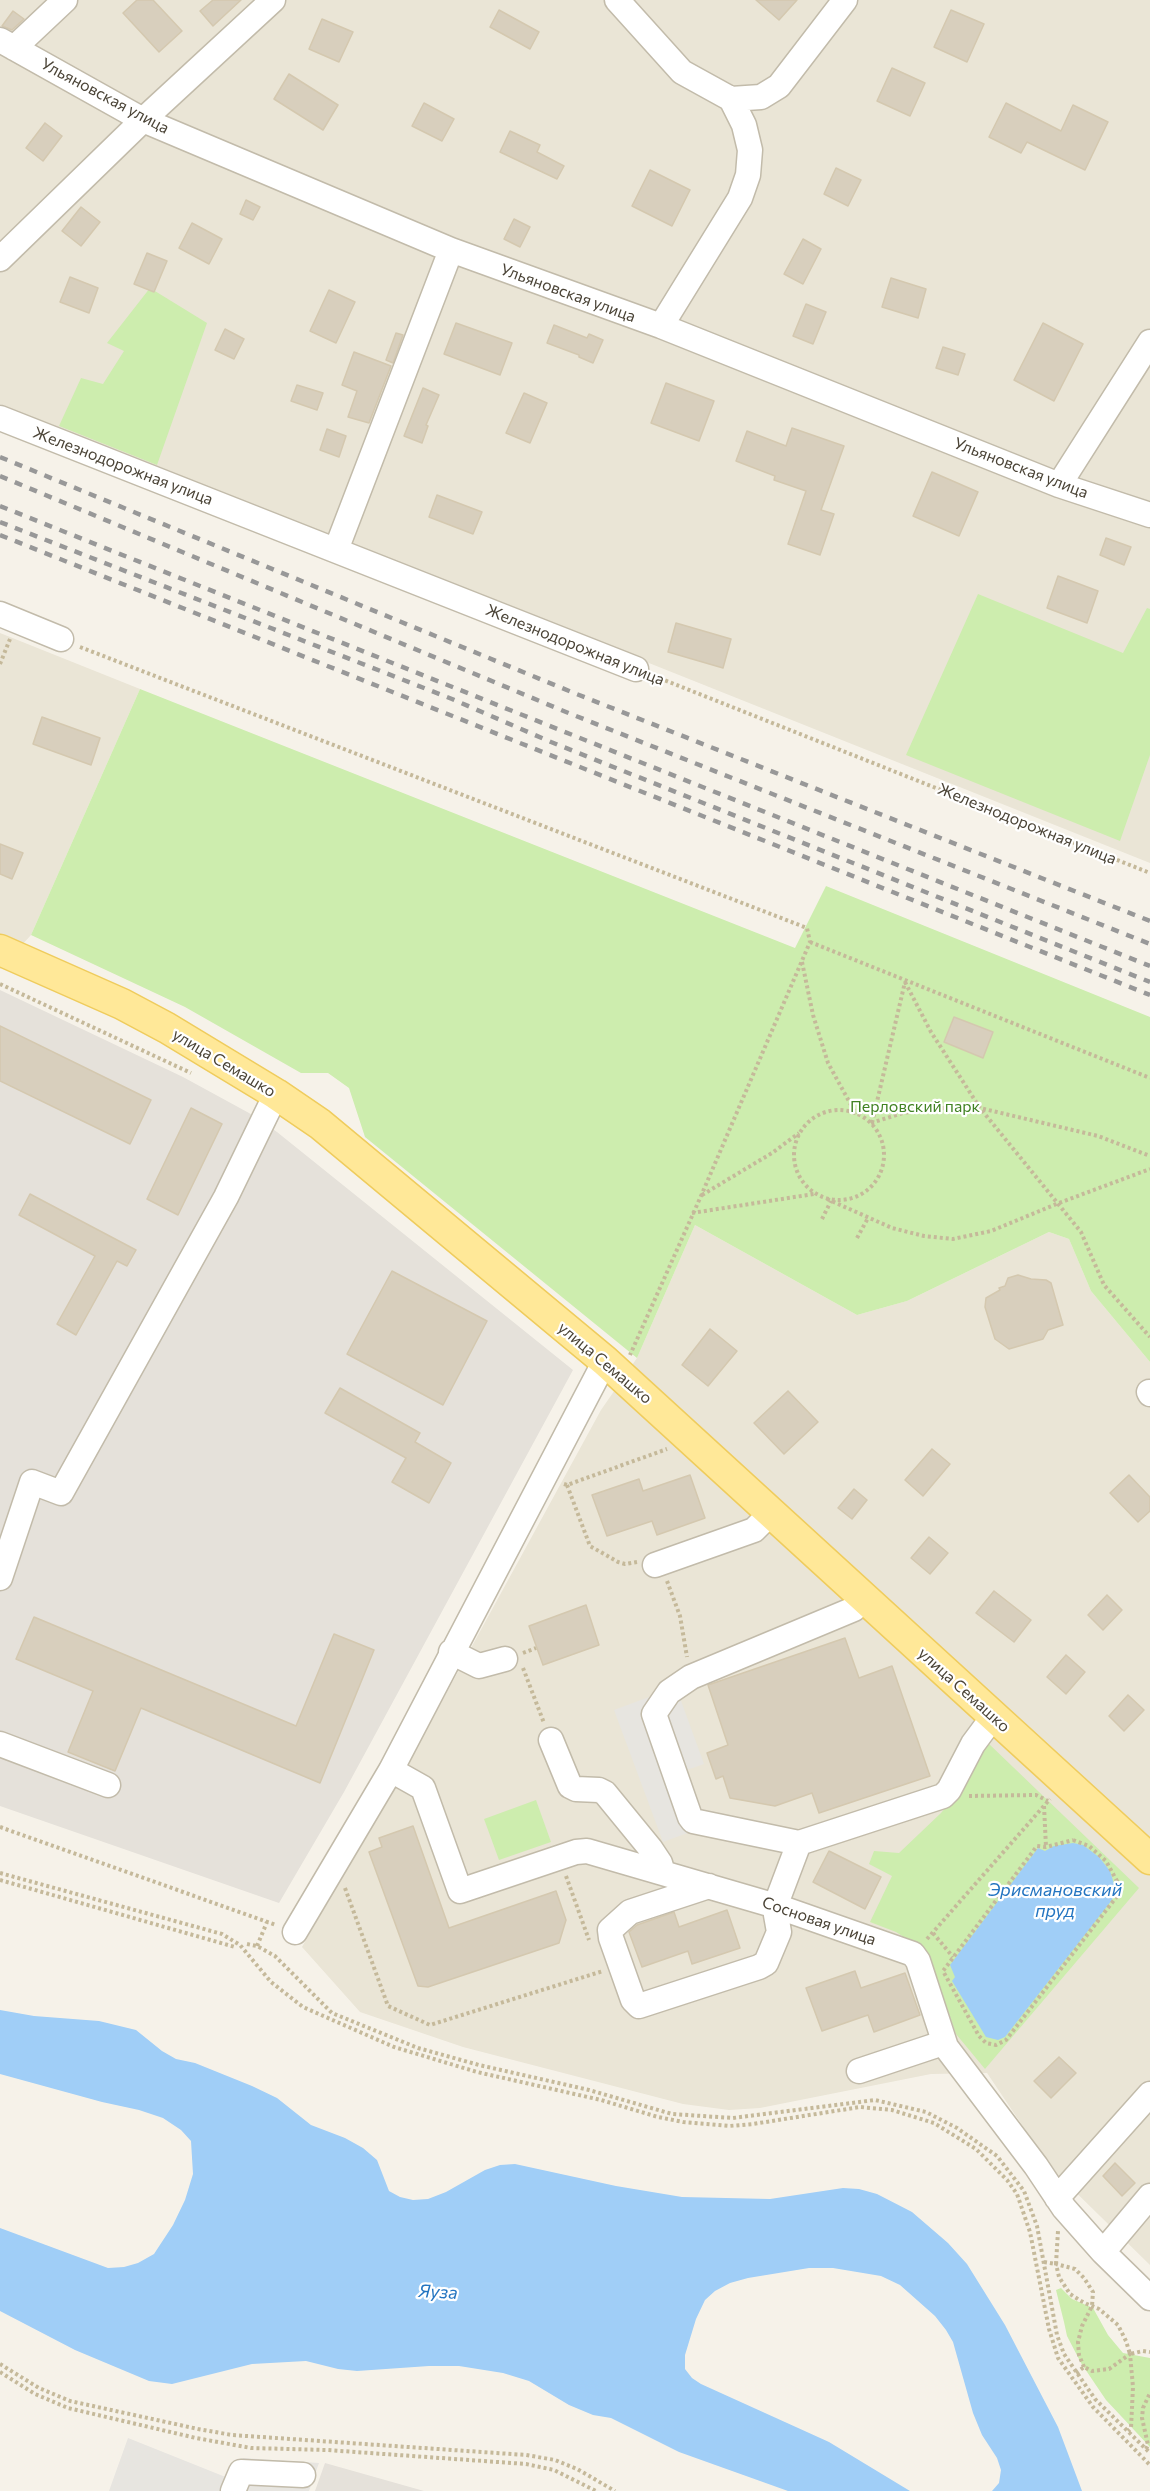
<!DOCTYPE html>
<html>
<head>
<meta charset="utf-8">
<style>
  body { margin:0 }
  canvas { display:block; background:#f6f2e9 }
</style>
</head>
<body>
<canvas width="1150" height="2491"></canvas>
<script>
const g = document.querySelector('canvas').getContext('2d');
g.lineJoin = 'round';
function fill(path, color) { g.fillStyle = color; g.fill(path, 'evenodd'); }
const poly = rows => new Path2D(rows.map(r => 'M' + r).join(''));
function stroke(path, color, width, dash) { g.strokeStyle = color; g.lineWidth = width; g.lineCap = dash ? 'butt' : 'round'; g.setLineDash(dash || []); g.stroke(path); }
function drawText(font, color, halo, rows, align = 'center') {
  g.font = font + ' Commissioner,sans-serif'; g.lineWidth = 4.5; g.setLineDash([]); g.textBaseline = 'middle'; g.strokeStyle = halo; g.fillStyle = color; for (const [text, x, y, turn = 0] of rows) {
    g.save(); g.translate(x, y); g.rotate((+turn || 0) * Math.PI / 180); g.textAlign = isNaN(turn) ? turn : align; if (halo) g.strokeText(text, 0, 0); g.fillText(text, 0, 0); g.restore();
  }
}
const residential = poly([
  [0,0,1150,0,1150,863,0,404],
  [0,633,140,689,31,935,0,969],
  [695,1225,857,1315,907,1301,1049,1232,1069,1239,1091,1291,1150,1362,1150,2265,1051,2168,987,2073,931,2074,760,2108,729,2110,683,2104,463,2047,360,2012,302,1947,430,1723,601,1410,637,1358]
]);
const industrial = poly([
  [0,990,183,1077,249,1113,277,1132,573,1370,344,1792,279,1903,0,1806],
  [325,2463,424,2491,315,2491]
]);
const green = poly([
  [150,288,207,323,157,465,59,426,81,378,103,384,124,351,107,343],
  [978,594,1123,653,1147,608,1150,609,1150,755,1120,841,906,755],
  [140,689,795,948,826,886,1150,1017,1150,1362,1091,1291,1069,1239,1049,1232,907,1301,857,1315,695,1225,637,1358,365,1137,349,1088,328,1073,301,1073,185,1007,31,935],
  [988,1743,1139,1888,985,2069,956,2034,935,1973,918,1946,896,1932,870,1922,892,1876,869,1864,874,1851,899,1853,941,1813,951,1801],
  [536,1800,551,1842,499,1860,484,1819],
  [1061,2288,1072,2299,1093,2308,1108,2335,1123,2353,1150,2358,1150,2447,1106,2400,1081,2363,1067,2336,1064,2322,1056,2290]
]);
const parking = poly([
  [676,1687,704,1764,684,1771,704,1827,663,1842,614,1710],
  [128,2438,228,2478,223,2491,109,2491],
  [243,2458,319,2463,309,2491,228,2491]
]);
const water = poly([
  [1073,1843,1083,1845,1099,1857,1110,1871,1115,1887,1112,1900,1005,2037,998,2040,986,2037,952,1981,955,1977,950,1965,1038,1848,1045,1851,1054,1846],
  [0,2010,34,2016,99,2021,136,2030,162,2051,176,2059,195,2063,252,2086,277,2098,311,2125,345,2138,363,2148,377,2160,389,2191,400,2197,413,2200,428,2199,446,2192,485,2170,500,2165,515,2164,616,2186,682,2197,770,2199,843,2188,859,2189,877,2194,912,2212,948,2243,967,2264,1005,2325,1058,2427,1082,2491,992,2491,999,2483,1001,2470,997,2458,982,2435,973,2413,953,2342,946,2330,935,2316,900,2285,881,2276,833,2268,809,2268,748,2278,730,2283,715,2291,705,2300,696,2319,685,2355,685,2369,692,2378,701,2384,829,2442,910,2491,788,2491,679,2452,611,2418,593,2415,569,2405,529,2381,503,2373,459,2366,429,2366,357,2371,338,2369,306,2361,252,2364,172,2384,149,2381,75,2350,0,2311,0,2228,108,2268,124,2267,138,2263,154,2254,173,2225,185,2200,193,2174,191,2141,181,2130,163,2118,139,2110,102,2102,0,2074]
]);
const building = poly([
  [137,0,153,0,182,31,159,52,123,13,137,0],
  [213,0,241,0,213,26,200,11,213,0],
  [756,0,797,0,779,20,756,0],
  [499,10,539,32,530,49,490,27,499,10],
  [951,10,984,24,967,62,934,47,951,10],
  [13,11,24,19,12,30,2,26,13,11],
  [322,19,353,32,339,62,309,49,322,19],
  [892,68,925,83,910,116,877,101,892,68],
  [289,74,338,105,323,130,274,99,289,74],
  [424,103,454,119,442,141,412,126,424,103],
  [1006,103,1061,131,1073,105,1108,122,1085,170,1027,142,1021,153,989,137,1006,103],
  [45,123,62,136,43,161,26,148,45,123],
  [510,131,540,145,537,152,564,166,557,179,500,152,510,131],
  [836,168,861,180,848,206,824,194,836,168],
  [650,170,690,190,672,226,632,206,650,170],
  [246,200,260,207,253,220,240,214,246,200],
  [81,207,100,222,81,246,62,231,81,207],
  [514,219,530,227,520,247,504,239,514,219],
  [192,223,222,239,209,264,179,248,192,223],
  [803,239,821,249,803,284,784,274,803,239],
  [147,253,167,261,154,292,134,284,147,253],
  [70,277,98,288,89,313,60,302,70,277],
  [891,278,926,289,918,318,882,307,891,278],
  [329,290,355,302,336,343,310,331,329,290],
  [806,304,826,312,813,344,793,336,806,304],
  [456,323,512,343,500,375,444,354,456,323],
  [1043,323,1083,344,1054,401,1014,380,1043,323],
  [554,325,587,338,589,334,603,340,593,363,579,357,579,355,547,343,554,325],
  [225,329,244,339,234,359,215,350,225,329],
  [396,333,403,335,393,363,386,360,396,333],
  [943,347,965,354,958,375,936,368,943,347],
  [354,352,391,366,369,423,348,417,357,391,342,385,354,352],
  [666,383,714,401,699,441,651,423,666,383],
  [297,385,323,393,317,410,291,401,297,385],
  [423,388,439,395,426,425,428,426,422,443,404,436,423,388],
  [524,393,547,403,530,443,506,433,524,393],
  [792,428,844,446,821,510,834,514,820,555,788,544,806,491,774,480,775,476,736,461,747,431,786,446,792,428],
  [327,429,346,436,339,457,320,450,327,429],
  [932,472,978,492,959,536,913,516,932,472],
  [437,495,482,512,473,534,429,517,437,495],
  [1106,538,1131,547,1124,565,1100,555,1106,538],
  [1058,576,1098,591,1087,623,1047,608,1058,576],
  [676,623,731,639,723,668,668,652,676,623],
  [42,717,100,738,91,765,33,744,42,717],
  [0,844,23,853,12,879,0,874,0,844],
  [954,1017,993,1032,983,1058,944,1042,954,1017],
  [0,1026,151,1100,130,1144,0,1081,0,1026],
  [191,1108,222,1124,178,1215,147,1199,191,1108],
  [30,1194,136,1250,127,1266,117,1261,76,1335,57,1324,95,1256,19,1215,30,1194],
  [392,1271,487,1321,443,1405,347,1354,392,1271],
  [1018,1275,1031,1279,1046,1280,1051,1283,1063,1325,1048,1330,1043,1339,1009,1349,995,1339,985,1307,986,1298,1000,1290,999,1288,1005,1286,1008,1278,1018,1275],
  [710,1329,737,1351,708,1386,682,1365,710,1329],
  [340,1388,420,1433,415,1442,451,1463,429,1503,392,1482,406,1458,325,1413,340,1388],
  [788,1391,818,1422,784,1454,754,1423,788,1391],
  [932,1449,950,1464,923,1496,905,1480,932,1449],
  [690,1475,705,1518,657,1535,652,1521,607,1536,592,1495,639,1479,643,1491,690,1475],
  [1129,1475,1150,1497,1150,1511,1138,1522,1110,1493,1129,1475],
  [854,1489,867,1500,852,1519,838,1508,854,1489],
  [929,1537,948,1553,930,1574,911,1558,929,1537],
  [994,1591,1031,1620,1014,1642,976,1613,994,1591],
  [1107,1595,1122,1610,1103,1630,1088,1615,1107,1595],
  [586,1605,599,1645,543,1665,529,1626,586,1605],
  [34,1617,296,1726,334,1634,374,1650,320,1783,141,1708,115,1771,68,1752,93,1691,16,1659,34,1617],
  [845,1638,859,1678,892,1666,930,1776,819,1813,812,1793,775,1806,730,1798,723,1776,716,1779,707,1753,728,1745,708,1685,845,1638],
  [1066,1655,1085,1672,1066,1694,1047,1677,1066,1655],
  [1128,1695,1144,1710,1124,1731,1109,1716,1128,1695],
  [413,1826,449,1928,556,1891,566,1920,559,1943,428,1987,418,1986,369,1852,382,1847,379,1838,413,1826],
  [829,1851,881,1877,865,1909,813,1882,829,1851],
  [727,1910,740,1948,692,1964,688,1951,642,1967,629,1932,637,1925,674,1912,679,1927,727,1910],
  [855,1971,861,1988,905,1973,920,2015,874,2032,868,2015,822,2031,806,1988,855,1971],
  [1059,2057,1076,2073,1051,2098,1034,2081,1059,2057],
  [1115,2163,1135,2183,1122,2196,1103,2176,1115,2163]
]);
const path = poly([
  [80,647,807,928,810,942,701,1196,630,1355],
  [0,664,10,639],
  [654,676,1150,873],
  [810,942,1150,1078],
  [802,962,813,1015,828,1063,856,1114],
  [905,982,931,1032,980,1108,1081,1232,1104,1285,1150,1337],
  [0,984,191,1073],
  '794 1155a45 45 0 1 1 90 0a45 45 0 1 1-90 0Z',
  [871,1123,903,1113,935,1108,980,1108,1098,1136,1150,1156],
  [872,1123,905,982],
  [702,1195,772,1153,799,1133],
  [827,1199,892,1228,924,1236,953,1239,991,1231,1059,1203,1150,1169],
  [692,1213,814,1194],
  [822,1219,831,1201],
  [857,1238,868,1218],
  [564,1484,567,1485,667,1449],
  [567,1485,590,1546,618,1562,625,1564,637,1562],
  [667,1581,680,1616,687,1657],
  [523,1653,536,1648],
  [523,1668,544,1723],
  [969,1796,1036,1795,1048,1801],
  [1044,1806,1046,1847],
  [0,1827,276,1925],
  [1073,1840,1089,1846,1106,1861,1117,1881,1118,1895,1006,2040,996,2045,986,2043,979,2036,943,1971,1037,1846,1046,1847,1073,1840],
  [0,1873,222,1934,240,1945,271,1982,303,2007,394,2047,477,2072,601,2100,658,2117,683,2122,729,2126,753,2124,860,2107,892,2110,934,2123,976,2149,1007,2180,1017,2194,1030,2232,1049,2329,1058,2358,1093,2407,1150,2465],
  [566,1876,589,1940],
  [0,1880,235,1947],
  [345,1888,388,2006,430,2025,603,1971],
  [933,1933,953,1957],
  [927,1939,1050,1799],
  [247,1944,257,1946,275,1956,332,2013,418,2048,479,2065,589,2090,672,2114,733,2118,875,2100,926,2112,957,2128,997,2156,1024,2191,1037,2226,1057,2335,1064,2354,1095,2399,1150,2453],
  [257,1946,267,1922],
  [1044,2262,1056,2264,1058,2231],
  [0,2364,39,2388,70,2401,198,2429,232,2435,526,2455,555,2460,577,2469,615,2491],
  [1084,2367,1079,2355,1078,2342,1082,2326,1092,2306,1093,2292,1084,2278,1075,2269,1056,2264,1059,2277,1070,2294,1081,2301,1087,2304,1092,2306,1099,2309,1118,2325,1126,2341,1130,2354,1143,2351,1150,2352],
  [0,2372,35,2394,68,2408,196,2438,251,2448,327,2450,526,2464,554,2470,596,2491],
  [1076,2373,1084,2367,1092,2371,1109,2369,1130,2354,1133,2387,1131,2428,1128,2431],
  [1146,2449,1148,2445,1142,2418,1143,2408,1150,2393]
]);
const minor = poly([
  [617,0,682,72,731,99],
  [0,40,143,120,451,250,661,326,1059,485,1150,515],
  [14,48,65,0],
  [731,99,761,97,779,86,845,0],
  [0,259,143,120,273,0],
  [661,326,740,198,748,175,750,150,744,125,731,99],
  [0,418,636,669],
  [1059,485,1150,342],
  [336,550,451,250],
  [0,614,61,639],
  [1149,1392,1150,1394],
  [655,1565,754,1530,771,1513],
  [0,1578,32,1482,61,1493,226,1197,276,1094],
  [451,1652,479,1666,505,1659],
  [551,1740,570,1786,576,1789,599,1790,605,1793,650,1848,660,1863,663,1873],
  [0,1744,108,1785],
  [391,1770,423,1788,460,1891,576,1852,587,1851,776,1906,913,1954,918,1961,946,2047,1036,2166,1064,2208,1103,2252,1150,2298],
  [799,1843,693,1821,690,1817,654,1714,669,1692,691,1677,854,1609,864,1598],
  [709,1886,630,1912,610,1930,611,1938,633,2000,639,2006,759,1967,766,1963,779,1932,776,1915,779,1896,799,1843,943,1796,949,1790,973,1744,993,1717],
  [295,1932,391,1770,605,1361],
  [859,2071,934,2046,943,2040],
  [1057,2198,1150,2094],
  [1103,2252,1150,2196],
  [233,2491,241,2472,303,2475]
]);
const major = poly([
  [0,950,122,1004,167,1028,276,1094,320,1124,605,1361,1150,1859]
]);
const rail = poly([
  [0,457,574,693,1150,921],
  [0,476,566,712,1150,944],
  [0,506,1150,966],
  [0,522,452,699,551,742,1150,982],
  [0,535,1150,995]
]);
const streetNames = [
  ["Ульяновская улица",105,96,28],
  ["Ульяновская улица",568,293,20],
  ["Железнодорожная улица",123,466,21],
  ["Ульяновская улица",1021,468,21],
  ["Железнодорожная улица",575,645,22],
  ["Железнодорожная улица",1027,824,22],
  ["улица Семашко",224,1063,31],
  ["улица Семашко",605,1363,40],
  ["улица Семашко",964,1690,42],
  ["Сосновая улица",819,1921,19]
];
const parkNames = [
  ["Перловский парк",915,1107]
];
const waterNames = [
  ["Эрисмановский",1055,1890],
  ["пруд",1055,1911],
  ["Яуза",438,2292,3]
];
fill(residential, '#eae5d6');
fill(industrial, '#e5e1da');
fill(green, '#cdedae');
fill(parking, '#e7e5e0');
fill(water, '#a0cef7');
fill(building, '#d8cfbd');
stroke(building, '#d4c8af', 1.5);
stroke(minor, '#c2bbaa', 27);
stroke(major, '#efcc5d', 33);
stroke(path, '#c5b99a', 4, [3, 3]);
stroke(minor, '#fff', 24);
stroke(major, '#ffe898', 30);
stroke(rail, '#989898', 4.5, [8, 8]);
drawText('16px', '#4a4336', '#fff', streetNames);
drawText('16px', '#418223', '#fff', parkNames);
drawText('italic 18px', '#2475c1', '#fff', waterNames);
</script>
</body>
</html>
